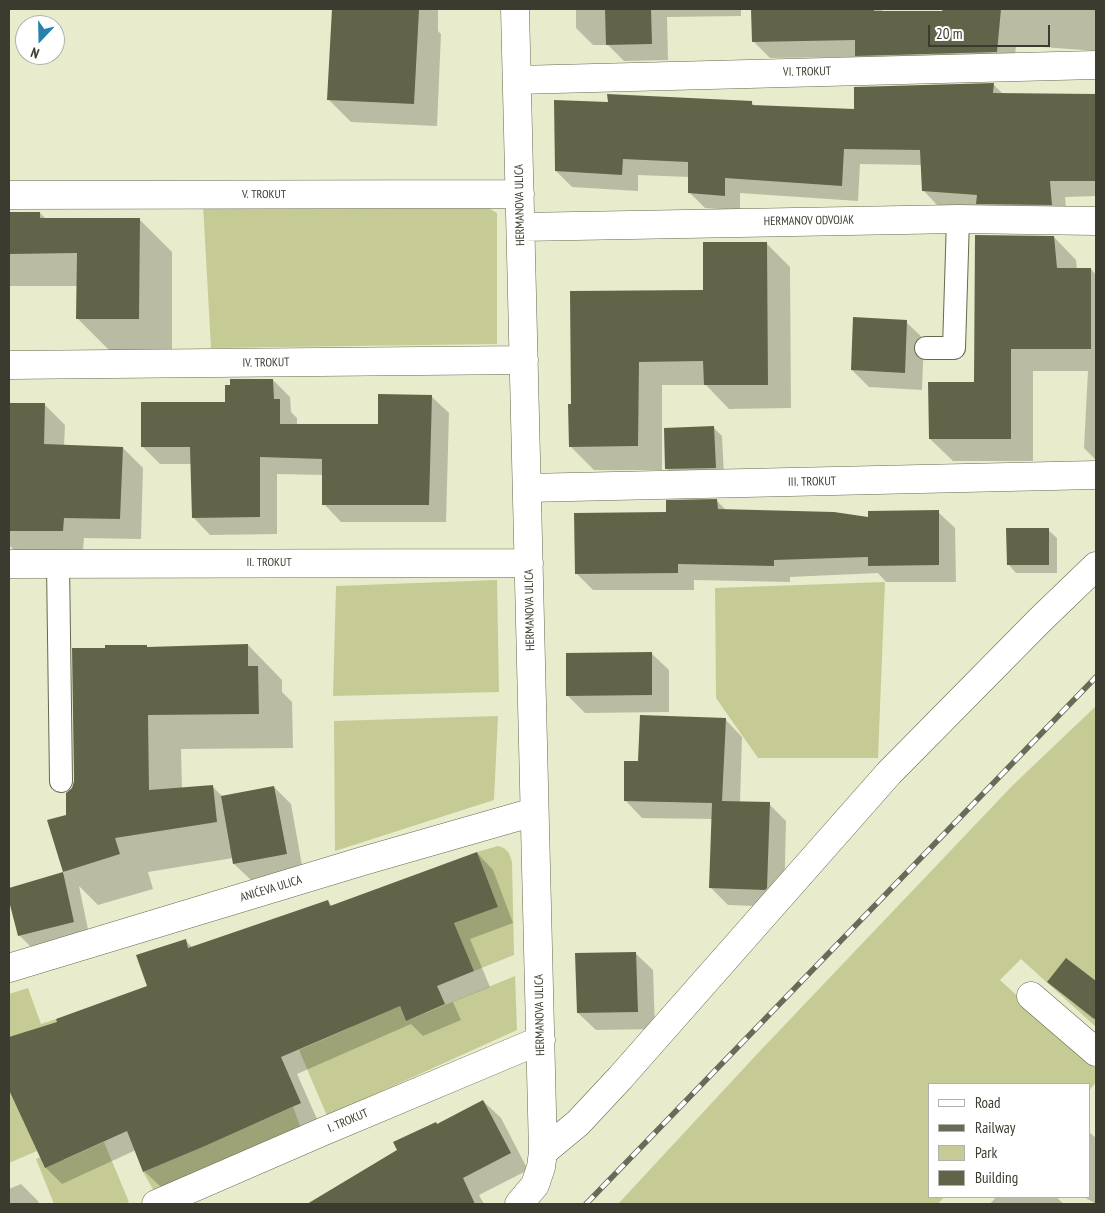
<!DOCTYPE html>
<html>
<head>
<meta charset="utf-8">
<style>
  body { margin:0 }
  #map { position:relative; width:1105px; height:1213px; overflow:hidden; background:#e8eccc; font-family:"PT Sans Narrow",sans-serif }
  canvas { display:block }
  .frame { position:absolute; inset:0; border:10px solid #3b3c2f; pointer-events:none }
  .legend { position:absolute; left:928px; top:1083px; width:162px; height:115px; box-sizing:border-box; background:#fff; border:1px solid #b1b1ac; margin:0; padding:6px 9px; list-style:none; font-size:15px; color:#3b3c2f }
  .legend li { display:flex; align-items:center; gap:10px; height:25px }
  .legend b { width:25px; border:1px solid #b1b1ac }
  .north { position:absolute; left:15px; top:15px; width:50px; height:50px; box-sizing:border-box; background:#fff; border:1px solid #b1b1ac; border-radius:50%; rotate:201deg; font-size:14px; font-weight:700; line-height:20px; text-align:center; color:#3b3c2f }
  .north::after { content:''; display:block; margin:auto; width:18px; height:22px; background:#2582af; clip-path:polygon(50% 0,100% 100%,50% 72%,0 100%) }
  .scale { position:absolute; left:928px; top:25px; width:122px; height:22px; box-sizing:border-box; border:2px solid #3b3c2f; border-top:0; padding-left:6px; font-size:15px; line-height:18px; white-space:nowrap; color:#3b3c2f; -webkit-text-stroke:4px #fff; paint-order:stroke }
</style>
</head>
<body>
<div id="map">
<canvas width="1105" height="1213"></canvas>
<div class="frame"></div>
<ul class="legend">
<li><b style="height:6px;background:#fff"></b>Road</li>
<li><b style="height:6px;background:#696b59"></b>Railway</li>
<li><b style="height:14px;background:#c6cb95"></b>Park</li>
<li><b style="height:14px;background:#616448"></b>Building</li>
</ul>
<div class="north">N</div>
<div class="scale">20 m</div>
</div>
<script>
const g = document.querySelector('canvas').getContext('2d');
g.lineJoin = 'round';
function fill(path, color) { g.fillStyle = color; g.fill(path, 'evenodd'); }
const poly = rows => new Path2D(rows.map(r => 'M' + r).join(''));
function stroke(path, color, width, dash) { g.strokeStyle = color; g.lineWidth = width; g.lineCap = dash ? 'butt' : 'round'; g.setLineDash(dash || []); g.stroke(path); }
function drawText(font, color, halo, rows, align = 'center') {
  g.font = font + ' "PT Sans Narrow",sans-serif'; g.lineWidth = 5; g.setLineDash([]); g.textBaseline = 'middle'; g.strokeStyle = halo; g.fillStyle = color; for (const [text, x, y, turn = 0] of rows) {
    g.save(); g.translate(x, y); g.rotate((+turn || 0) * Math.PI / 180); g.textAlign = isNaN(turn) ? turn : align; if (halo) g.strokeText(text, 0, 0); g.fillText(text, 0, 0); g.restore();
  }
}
const green = poly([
  [480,203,497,213,497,344,211,348,203,204],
  [497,580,499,692,333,696,336,586],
  [885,582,878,758,758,758,716,698,715,588],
  [1096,706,1096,1027,1021,959,1000,980,1096,1068,1096,1082,1089,1091,1089,1084,929,1084,929,1197,944,1197,938,1204,618,1204,759,1052,1013,785],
  [498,716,494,800,335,851,334,721],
  [498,846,504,848,509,853,512,862,514,955,474,971,454,923,498,907,477,852],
  [380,959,406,1021,515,976,517,1030,327,1116,299,1050,352,1027],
  [28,988,41,1024,56,1019,74,1069,20,1113,37,1151,9,1163,9,1072,23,1068,13,1036,9,1037,9,994],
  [293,1107,301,1128,154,1191,143,1172,205,1146],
  [104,1142,129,1202,124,1204,54,1204,36,1159,58,1149,64,1160]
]);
const shadow = poly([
  [333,9,438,9,438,31,441,34,437,126,351,122,329,100],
  [576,9,741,9,741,16,667,17,668,60,624,61,608,45,593,45,576,28],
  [752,9,881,9,885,13,944,13,944,9,1096,9,1096,51,1016,45,1014,68,873,72,857,57,770,58,753,41],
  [994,85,1004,95,1096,95,1096,196,1065,197,1067,220,939,207,923,190,922,165,860,164,858,201,740,193,740,211,705,208,689,192,689,177,638,175,638,191,572,187,556,171,609,103,752,103,756,107,855,110],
  [9,213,40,213,46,219,139,219,172,252,172,351,110,351,78,319,78,286,9,286],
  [1054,237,1076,260,1077,269,1091,269,1096,275,1096,460,1084,448,1088,371,1033,371,1033,461,953,461,930,439,975,383],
  [766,243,790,267,791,408,729,409,706,385,662,385,662,470,594,470,570,446,572,405,704,291],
  [906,322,924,339,922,390,869,387,852,370],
  [273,380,290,397,291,412,297,418,297,425,379,425,431,396,449,413,446,522,341,522,324,504,324,475,277,474,277,534,210,535,193,517,192,464,160,464,143,447],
  [9,404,44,404,65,425,64,446,123,448,143,468,141,539,84,538,83,551,15,551,9,545],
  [714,428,722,436,724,476,675,477,667,469],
  [717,501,727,511,869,518,938,512,955,528,956,582,886,582,878,573,790,577,790,582,694,580,694,590,593,590,576,573,667,513],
  [1048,530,1057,538,1057,573,1016,573,1008,564],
  [248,645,282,680,282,692,292,702,293,748,181,749,182,789,212,786,223,797,274,787,291,804,303,871,252,881,234,864,233,858,148,872,153,889,98,905,79,886,90,939,36,952,19,935,9,896,9,889,65,872,50,824,79,817,73,789,107,649,146,646,148,648],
  [651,653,669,670,669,712,585,713,567,695],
  [725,719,742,737,740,803,769,804,786,821,784,905,783,907,728,905,711,888,713,819,642,818,625,800,639,762],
  [477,853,493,870,513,923,470,939,490,987,453,1002,461,1020,423,1036,411,1024,297,1074,317,1119,161,1187,144,1171,136,1150,62,1184,46,1168,9,1087,9,1039,59,1023,148,987,185,940,193,948,328,901,333,907],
  [635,953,653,970,655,1029,596,1030,578,1013],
  [1066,960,1096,982,1096,1015,1093,1019,1048,982],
  [483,1101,501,1118,528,1170,479,1195,484,1204,309,1204,438,1125],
  [1089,1132,1096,1138,1096,1204,1084,1197,1089,1197],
  [21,1184,38,1201,39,1204,9,1204,9,1189],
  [996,1197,1056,1197,1064,1204,990,1204]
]);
const building = poly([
  [332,9,419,10,414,104,327,100],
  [605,9,651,9,652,44,606,45],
  [751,9,874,9,874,11,942,11,943,9,1001,9,997,52,855,56,855,40,752,42],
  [994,83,993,93,1096,94,1096,181,1050,181,1052,205,976,204,977,195,922,191,920,150,844,149,842,186,725,178,725,196,688,193,688,162,623,159,622,175,555,171,554,100,608,102,607,94,752,101,752,105,854,109,854,87],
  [9,212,40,212,40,218,140,218,139,319,76,319,77,253,9,254],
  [975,235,1054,236,1057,268,1091,268,1091,349,1011,349,1011,439,929,439,928,382,974,382],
  [703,242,767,242,768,385,704,385,703,361,639,362,638,446,569,447,568,404,571,404,570,291,703,290],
  [853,317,907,320,905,373,851,370],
  [230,379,273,379,274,399,280,399,280,424,378,424,378,394,432,395,429,505,322,505,322,459,260,457,260,517,192,518,190,447,141,447,141,402,225,402,225,385,230,385],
  [9,403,45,403,44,444,123,447,120,519,64,518,63,531,9,531],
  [714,426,716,468,665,469,664,428],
  [717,499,718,509,834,512,868,517,868,511,939,510,939,565,868,566,868,557,774,560,774,566,678,564,678,573,575,574,574,513,666,512,666,500],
  [1006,528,1049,528,1049,565,1007,565],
  [248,644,248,666,258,666,259,714,148,715,149,790,213,785,217,822,115,838,120,854,63,872,47,820,66,815,66,793,72,788,74,781,72,648,105,648,105,645,147,645,147,647],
  [652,652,652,695,566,696,566,653],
  [640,715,726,718,722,801,770,802,767,888,765,890,709,888,712,803,624,801,624,761,638,761],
  [274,786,287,854,233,864,221,796],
  [477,852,498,907,454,923,474,971,437,986,445,1004,406,1021,400,1006,281,1057,301,1103,205,1146,143,1172,127,1131,45,1168,9,1090,9,1037,57,1022,56,1019,147,986,136,955,186,939,188,948,328,900,330,906],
  [63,872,74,922,18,936,9,901,9,888],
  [636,952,638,1012,577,1013,575,953],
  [1066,958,1096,981,1096,1020,1047,982],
  [483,1100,511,1153,463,1178,475,1204,307,1204,397,1150,393,1142,436,1122,437,1124]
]);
const lane = poly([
  [926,348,954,348,958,219],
  [58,564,61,781]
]);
const street = poly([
  [515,9,543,1152,541,1167,535,1185,519,1204],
  [517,80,1096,65],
  [9,195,520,194],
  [521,227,958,219,1096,221],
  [9,365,524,360],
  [527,488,1096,475],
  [9,564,529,563],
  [9,968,363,861,534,812],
  [1031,996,1096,1052],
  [543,1152,578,1123,620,1078,889,773,1040,620,1096,566],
  [156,1204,322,1132,541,1040]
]);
const rail = poly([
  [586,1204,1096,677]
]);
const streetNames = [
  ["VI. TROKUT",807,72,-1],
  ["V. TROKUT",264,195],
  ["HERMANOVA ULICA",520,205,-91],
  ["HERMANOV ODVOJAK",809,221,-1],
  ["IV. TROKUT",266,363,-1],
  ["III. TROKUT",812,482,-1],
  ["II. TROKUT",269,563],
  ["HERMANOVA ULICA",530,610,-91],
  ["ANIĆEVA ULICA",271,889,-17],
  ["HERMANOVA ULICA",540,1015,-91],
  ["I. TROKUT",348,1121,-23]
];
fill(green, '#c6cb95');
fill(shadow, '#0003');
fill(building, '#616448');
stroke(lane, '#67694d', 24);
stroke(street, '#67694d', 29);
stroke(lane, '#fff', 22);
stroke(street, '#fff', 28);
stroke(rail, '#696b59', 5.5);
stroke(rail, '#fff', 4, [11]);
drawText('12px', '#3b3c2f', '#fff', streetNames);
</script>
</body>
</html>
